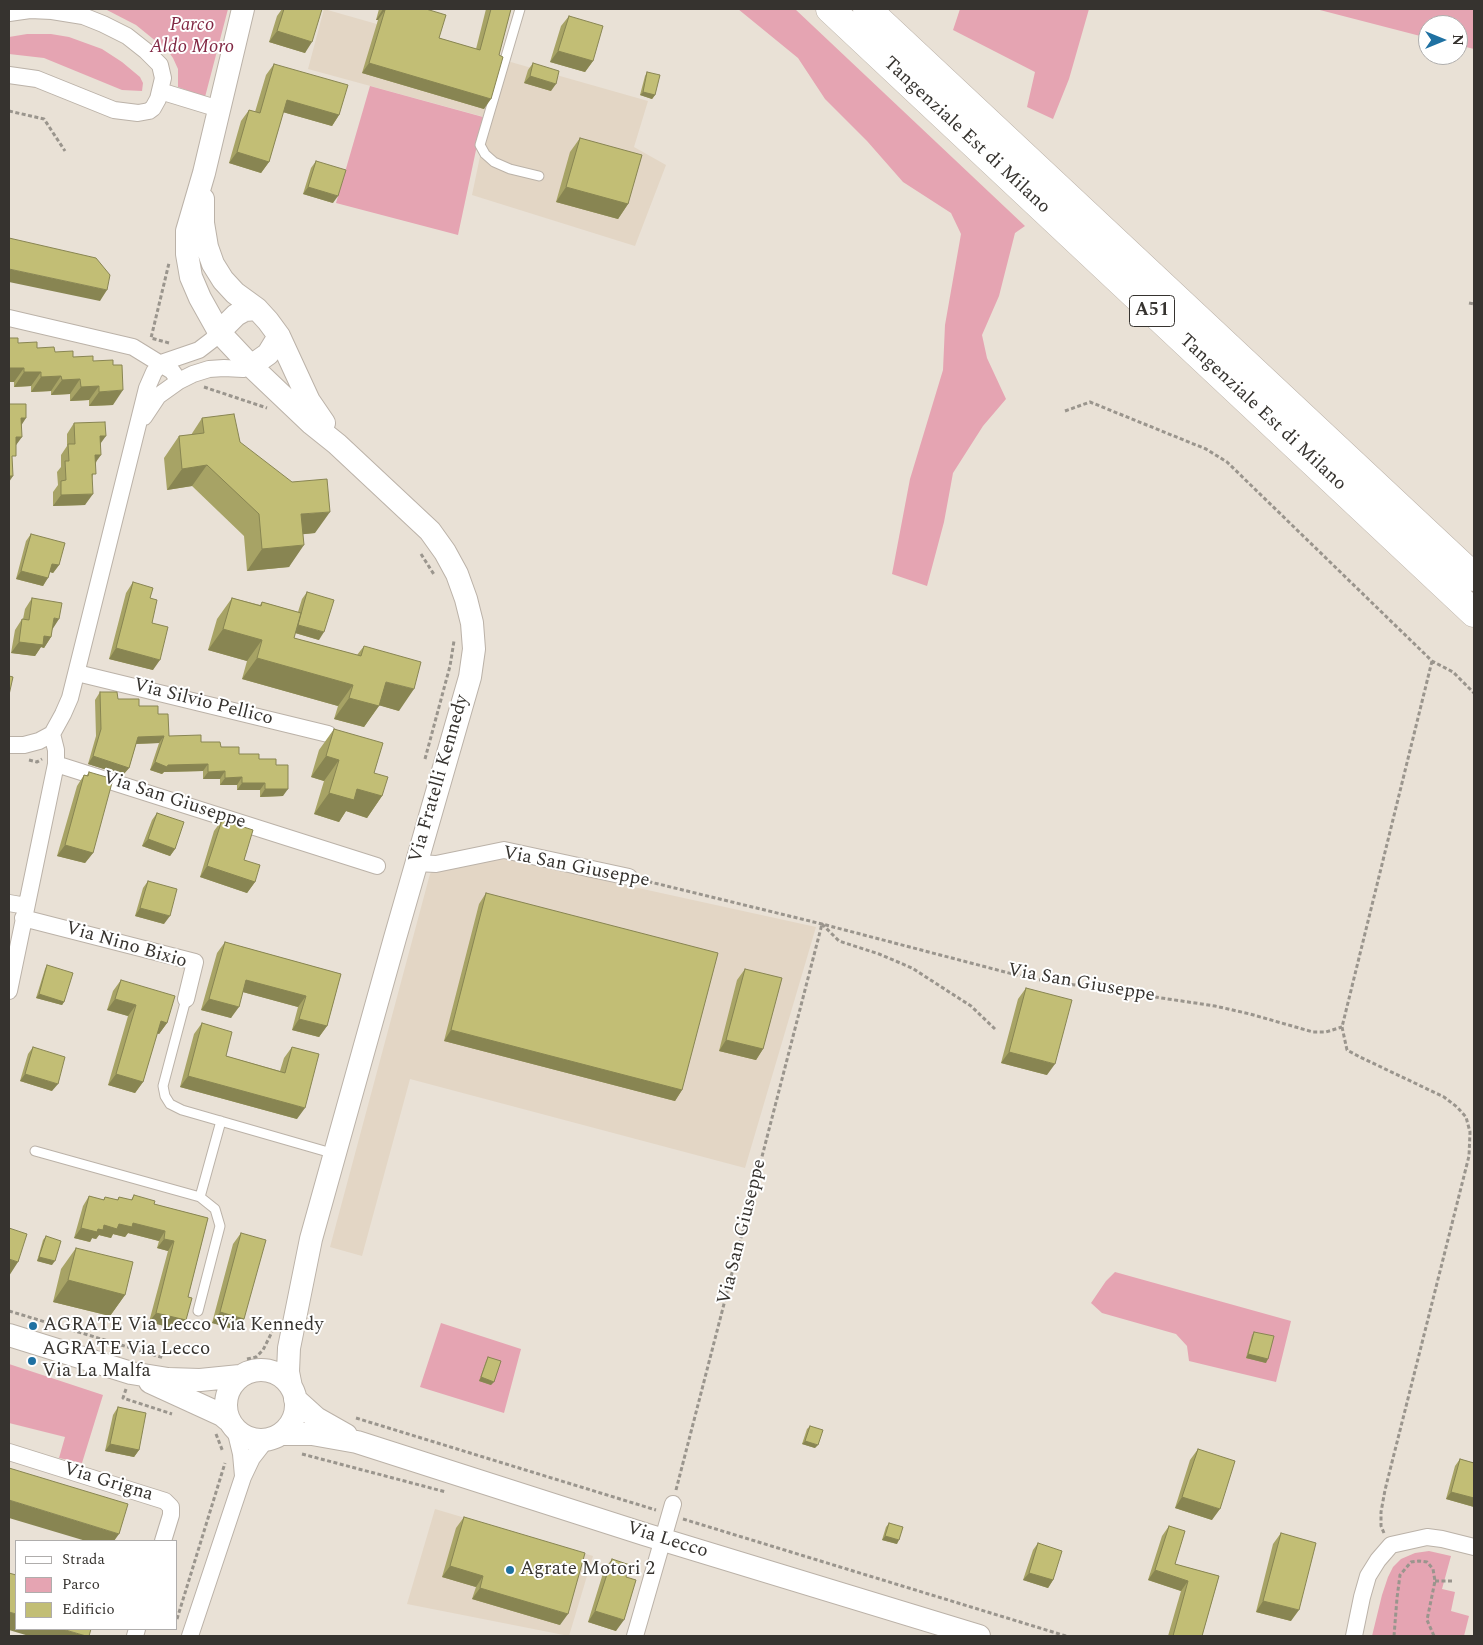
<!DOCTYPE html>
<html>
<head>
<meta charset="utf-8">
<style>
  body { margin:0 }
  #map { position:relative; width:1483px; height:1645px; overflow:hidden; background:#e9e1d6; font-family:Spectral,serif }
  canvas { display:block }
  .frame { position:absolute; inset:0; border:10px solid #36332f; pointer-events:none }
  .legend { position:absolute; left:15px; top:1540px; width:162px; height:90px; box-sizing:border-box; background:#fff; border:1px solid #afadac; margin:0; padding:6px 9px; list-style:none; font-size:15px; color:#36332f }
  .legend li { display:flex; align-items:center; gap:10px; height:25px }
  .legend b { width:25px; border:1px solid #afadac }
  .north { position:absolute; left:1418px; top:15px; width:50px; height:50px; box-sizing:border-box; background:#fff; border:1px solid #afadac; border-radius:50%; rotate:90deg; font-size:14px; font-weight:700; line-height:20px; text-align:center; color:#36332f }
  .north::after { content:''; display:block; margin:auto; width:18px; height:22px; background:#1f71a2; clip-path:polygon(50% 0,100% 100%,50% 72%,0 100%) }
</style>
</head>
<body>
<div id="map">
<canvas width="1483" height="1645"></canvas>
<div class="frame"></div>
<ul class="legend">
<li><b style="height:6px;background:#fff"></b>Strada</li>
<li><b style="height:14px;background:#e5a4b2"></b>Parco</li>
<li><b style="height:14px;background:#c2be75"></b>Edificio</li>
</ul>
<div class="north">N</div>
</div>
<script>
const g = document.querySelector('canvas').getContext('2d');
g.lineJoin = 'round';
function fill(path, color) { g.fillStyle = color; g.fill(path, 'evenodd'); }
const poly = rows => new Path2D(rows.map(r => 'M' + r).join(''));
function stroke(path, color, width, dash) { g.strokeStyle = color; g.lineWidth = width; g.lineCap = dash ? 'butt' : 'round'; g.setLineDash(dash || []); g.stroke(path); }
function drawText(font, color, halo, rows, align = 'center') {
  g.font = font + ' Spectral,serif'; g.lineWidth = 4; g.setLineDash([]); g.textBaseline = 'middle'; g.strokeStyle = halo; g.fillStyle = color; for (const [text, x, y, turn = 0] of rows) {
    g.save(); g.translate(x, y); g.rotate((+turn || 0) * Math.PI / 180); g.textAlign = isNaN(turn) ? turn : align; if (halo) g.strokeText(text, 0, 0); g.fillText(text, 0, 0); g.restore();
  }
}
const built = poly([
  [324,9,648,101,634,147,666,165,635,246,472,195,488,118,308,69],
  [506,859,816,927,745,1168,410,1079,362,1256,330,1247,430,874,433,870],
  [435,1509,593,1556,569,1636,407,1604]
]);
const green = poly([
  [105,9,228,9,205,97,178,87,178,69,173,58,168,51,136,25],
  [738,9,795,9,1025,226,1015,233,999,296,982,335,987,358,1006,399,983,426,953,473,944,522,927,586,892,574,910,479,943,370,945,325,961,234,951,213,903,182,867,141,825,99,798,58],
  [960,9,1089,9,1069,79,1053,119,1027,107,1035,72,953,30],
  [1316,9,1474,9,1474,49,1458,45,1458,25,1428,25,1428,38],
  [27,34,51,34,69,37,102,49,122,62,140,77,143,83,142,91,122,90,44,58,9,54,9,37],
  [370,86,483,117,458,235,336,203],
  [1115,1272,1291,1321,1276,1382,1189,1361,1187,1346,1176,1334,1102,1313,1091,1303,1106,1281],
  [441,1323,521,1349,504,1413,420,1387],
  [9,1364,103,1395,82,1463,59,1458,65,1437,9,1423],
  [1429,1551,1451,1556,1442,1589,1455,1592,1451,1611,1469,1616,1464,1636,1372,1636,1382,1595,1388,1577,1393,1567,1401,1559,1415,1553]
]);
const path = poly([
  [9,111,44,119,65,151],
  [1469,303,1474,304],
  [169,343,151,338,169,263],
  [204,387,267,408],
  [1065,411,1090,402,1206,449,1227,462,1432,661,1453,672,1474,693],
  [421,554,435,576],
  [425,759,450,666,454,641],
  [29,760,37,762,42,759],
  [642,880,822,924,1028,978,1215,1006,1250,1014,1313,1032,1326,1032,1342,1027],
  [822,924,839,941,879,954,912,968,971,1006,995,1029],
  [9,1311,164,1358],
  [247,1359,256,1357,263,1350,272,1332],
  [126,1389,123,1398,172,1414],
  [356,1418,656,1510],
  [216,1434,223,1452],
  [302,1454,446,1492],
  [676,1490,822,924],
  [683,1519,1066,1636],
  [1384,1533,1381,1526,1381,1512,1385,1490,1469,1156,1470,1132,1466,1117,1457,1107,1444,1097,1360,1057,1347,1050,1342,1027,1432,661],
  [1435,1581,1452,1581],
  [177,1619,225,1463],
  [1394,1636,1397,1598,1400,1575,1411,1562,1419,1561,1427,1562,1433,1569,1435,1581,1427,1620,1434,1636]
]);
const lane = poly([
  [520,9,480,145,485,154,494,162,510,169,539,176],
  [186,999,163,1086,165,1096,170,1104,182,1110,335,1154],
  [35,1151,200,1197],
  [198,1311,220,1226,215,1209,200,1197,221,1121]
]);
const street = poly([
  [9,13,30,10,52,11,83,16,103,24,127,36,146,51,160,65,163,78,158,99,153,108,149,111,138,113,114,110,37,79,9,75],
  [160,91,219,109],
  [9,318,133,347,172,371,179,381],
  [144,417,158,396,179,381,193,374,209,369,224,368,243,369,251,366],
  [77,673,328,734],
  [9,745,24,745,39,741,52,734,63,714,70,698,147,388,154,372,161,363,199,350,212,340,219,332],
  [56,764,377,866],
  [416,863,436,864,504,850,629,877],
  [9,903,26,906],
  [23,918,195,962,186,999],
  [9,991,56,764,56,750,52,734],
  [235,1429,241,1454,243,1476],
  [9,1452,165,1501,171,1507,171,1515,163,1541],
  [135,1636,137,1629],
  [190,1636,243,1477,252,1458,266,1440],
  [635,1636,673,1504],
  [1354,1636,1362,1597,1368,1576,1378,1560,1391,1545,1427,1537,1442,1539,1474,1547]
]);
const secondary = poly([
  [243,9,204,173,187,231,187,254,191,277,200,298,219,332,251,366,268,354,279,336],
  [203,199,203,223,207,247,213,264,223,280,235,293,257,309,268,321,279,336,309,401,324,423],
  [219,332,236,315,245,310,257,309],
  [251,366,312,424,337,444,430,531,445,552,457,574,466,599,472,623,474,649,470,677,395,938,311,1239,289,1348,288,1372,291,1387],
  [9,1335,131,1373,168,1379,200,1380,240,1376],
  '226 1405a35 35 0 1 1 70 0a35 35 0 1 1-70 0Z',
  [150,1382,222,1415,228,1420],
  [295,1399,316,1418,346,1435],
  [281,1434,312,1434,357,1442,644,1534,979,1636]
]);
const highway = poly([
  [830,9,1474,613],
  [867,9,1474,577]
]);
const wall = poly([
  [282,9,322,9,305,53,269,42,277,16],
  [379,9,426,9,439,38,476,49,486,9,511,9,484,109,362,73,378,20,376,20],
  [569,16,593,61,585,72,550,62,561,26],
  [533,63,551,91,524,83,528,70],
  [274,64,339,115,332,126,283,112,269,162,261,173,229,163,241,121,249,110,255,112,266,75],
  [647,72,655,95,652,99,640,95,645,76],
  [580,138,628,204,618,219,556,202,570,152],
  [316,161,333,203,303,194,311,168],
  [9,338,18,343,73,357,93,361,113,405,89,406,89,400,70,401,70,394,51,395,51,391,31,392,31,386,14,387,14,382,9,382],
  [202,418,240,442,315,533,303,534,289,567,247,571,244,536,192,486,167,490,164,458,179,436,191,435],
  [74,423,101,443,92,479,85,505,53,506,53,492,58,485,57,472,61,467,61,455,67,446,67,434],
  [31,534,59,565,53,573,50,572,43,586,16,579,26,541],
  [133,582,150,598,153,670,109,659,126,593],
  [307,592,319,640,295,633,294,638,357,655,364,646,399,711,379,705,364,727,334,719,338,706,242,679,247,661,208,650,217,619,232,598,260,605,262,602,298,612,302,599],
  [32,598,52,629,51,637,44,648,41,647,35,656,11,653,15,630,22,619,23,619,25,609],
  [100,692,158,714,169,736,201,742,221,747,239,754,259,759,276,765,283,796,260,797,260,790,237,790,237,785,220,785,220,779,203,779,203,771,164,772,162,774,150,770,159,743,136,744,129,768,123,775,88,764,96,736,95,700],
  [334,729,374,773,382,796,367,818,346,811,339,822,314,814,324,781,311,777,319,750],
  [89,772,93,853,85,863,57,856,77,786,84,775,87,775],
  [157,813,175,849,170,856,142,846,152,820],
  [222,820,255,882,247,893,200,877,214,831],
  [148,881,164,924,135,916,143,888],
  [486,893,682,1090,675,1101,444,1041,479,904],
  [225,942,341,974,327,1026,319,1037,292,1030,298,1007,243,992,231,1018,201,1010,217,953],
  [47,965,64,1002,62,1005,36,998,45,969],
  [745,969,763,1049,756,1060,719,1051,737,980],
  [121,980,167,1023,159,1034,157,1033,143,1082,135,1093,108,1085,128,1016,107,1010,113,991],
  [1026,988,1047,1075,1001,1063,1018,999],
  [202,1023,226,1056,280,1071,284,1058,292,1047,297,1119,180,1087,194,1034],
  [33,1047,52,1091,20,1081,28,1054],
  [134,1195,154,1204,208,1218,188,1297,186,1320,180,1330,149,1322,168,1251,157,1248,159,1241,128,1233,125,1237,113,1234,111,1238,99,1235,96,1239,92,1238,90,1242,74,1238,83,1206,89,1196,103,1200,105,1197,117,1200,119,1197,131,1200],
  [241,1233,244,1319,237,1330,212,1323,233,1244],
  [46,1236,52,1265,37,1261,43,1240],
  [76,1248,125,1295,110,1316,53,1302,61,1269],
  [1254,1332,1266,1363,1246,1358,1252,1335],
  [488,1357,491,1385,479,1381,486,1361],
  [118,1407,139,1450,134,1457,105,1451,113,1415],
  [810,1426,815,1448,802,1444,807,1429],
  [1198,1449,1212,1520,1175,1508,1190,1460],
  [1460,1459,1474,1463,1474,1507,1446,1499,1455,1466],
  [464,1517,560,1625,472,1599,476,1587,442,1577,456,1528],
  [889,1523,897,1544,882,1540,886,1527],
  [1169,1526,1175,1564,1219,1576,1202,1636,1168,1636,1181,1591,1148,1580,1162,1536],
  [1281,1533,1291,1621,1256,1612,1273,1544],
  [1038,1543,1053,1580,1048,1588,1023,1580,1033,1550],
  [612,1559,626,1577,616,1631,588,1622,604,1570]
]);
const shadedWall = poly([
  [383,9,385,10,378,20,376,20],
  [277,31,312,42,305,53,269,42],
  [558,51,593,61,585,72,550,62],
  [369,63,491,99,484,109,362,73],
  [530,76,556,84,551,91,524,83],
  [643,92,655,95,652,99,640,95],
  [287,100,339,115,332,126,279,111],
  [237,152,269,162,261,173,229,163],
  [308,187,338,196,333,203,303,194],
  [566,187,628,204,618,219,556,202],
  [9,269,107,290,100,301,9,282],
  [9,368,24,368,14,382,9,382],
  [24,372,41,372,31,386,14,387],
  [61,376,51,391,31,392,41,377],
  [80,379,70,394,51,395,62,380],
  [99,386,89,400,70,401,81,387],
  [123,390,113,405,89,406,99,392],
  [21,418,26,418,19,429],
  [100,436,106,436,98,447],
  [16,437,22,437,14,448],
  [95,455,101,455,93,466],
  [207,465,192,486,167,490,182,469],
  [9,476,13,476,9,482],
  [93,494,85,505,53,506,61,495],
  [330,512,315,533,286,536,301,514],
  [304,545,289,567,247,571,262,549],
  [52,564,59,565,53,573,47,571],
  [21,571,48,578,43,586,16,579],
  [54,618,59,619,52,630],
  [297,625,324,632,319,640,292,632],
  [223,629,262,640,247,661,208,650],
  [44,636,51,637,44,648,41,647,35,656,11,653,19,642],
  [116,648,160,660,153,670,109,659],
  [257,658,353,685,338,706,242,679],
  [386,682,414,689,399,711,371,703],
  [349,698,379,706,364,727,334,719],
  [164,736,159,743,133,744,138,737],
  [93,756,129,768,123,775,88,764],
  [326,756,339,760,324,781,311,777],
  [155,762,168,765,208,764,203,771,164,772,162,774,150,770],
  [225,771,220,779,203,779,208,772],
  [242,777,237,785,220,785,225,778],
  [242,783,265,783,260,790,237,790],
  [265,789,288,789,283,796,260,797],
  [357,789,382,796,367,818,346,811,339,822,314,814,329,793],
  [148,839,175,849,170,856,142,846],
  [65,845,93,853,85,863,57,856],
  [207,866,255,882,247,893,200,877],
  [140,908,170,916,164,924,135,916],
  [246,980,306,996,298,1007,239,991],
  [39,994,64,1002,62,1005,36,998],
  [115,999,136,1005,128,1016,107,1010],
  [209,999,239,1007,231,1018,201,1010],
  [299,1019,327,1026,319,1037,292,1030],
  [161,1021,167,1023,159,1034,153,1032],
  [451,1030,682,1090,675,1101,444,1041],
  [726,1040,763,1049,756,1060,719,1051],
  [1009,1052,1055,1064,1047,1075,1001,1063],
  [25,1074,58,1084,52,1091,20,1081],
  [116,1074,143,1082,135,1093,108,1085],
  [188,1076,305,1108,297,1119,180,1087],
  [133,1223,165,1231,159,1241,128,1233,125,1237,113,1234,111,1238,99,1235,96,1239,92,1238,90,1242,74,1238,81,1228,98,1229,104,1225],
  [164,1239,174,1241,168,1251,157,1248],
  [39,1257,55,1261,52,1265,37,1261],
  [9,1259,18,1262,9,1276],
  [68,1280,125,1295,110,1316,53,1302],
  [220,1312,244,1319,237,1330,212,1323],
  [156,1313,186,1320,180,1330,149,1322],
  [1248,1354,1268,1359,1266,1363,1246,1358],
  [481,1377,494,1382,491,1385,479,1381],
  [805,1441,818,1445,815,1448,802,1444],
  [110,1444,139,1450,134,1457,105,1451],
  [1451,1492,1474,1498,1474,1507,1446,1499],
  [1182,1497,1220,1509,1212,1520,1175,1508],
  [9,1500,119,1534,114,1541,86,1541,9,1518],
  [885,1536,899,1540,897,1544,882,1540],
  [450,1566,483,1576,476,1587,442,1577],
  [1155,1570,1188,1581,1181,1591,1148,1580],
  [1029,1573,1053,1580,1048,1588,1023,1580],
  [480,1588,568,1614,560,1625,472,1599],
  [1263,1601,1299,1610,1291,1621,1256,1612],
  [595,1611,624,1620,616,1631,588,1622],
  [9,1612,16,1614,16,1629,62,1629,86,1636,29,1636,9,1630]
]);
const building = poly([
  [284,9,322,9,312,42,277,31,284,9],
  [383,9,426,9,446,15,439,38,480,50,491,9,511,9,499,55,503,57,491,99,369,63,385,10,383,9],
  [569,16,603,26,593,61,558,51,569,16],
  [533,63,559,71,556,84,530,76,533,63],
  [274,64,348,85,339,115,287,100,269,162,237,152,249,110,260,113,274,64],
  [647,72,660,75,655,95,643,92,647,72],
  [580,138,642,155,628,204,566,187,580,138],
  [316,161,346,170,338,196,308,187,316,161],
  [9,238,96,258,110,275,107,290,9,269,9,238],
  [9,338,18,338,18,343,37,342,37,348,54,347,55,352,73,351,73,357,93,356,93,361,113,360,113,365,122,365,123,390,99,392,99,386,81,387,80,379,62,380,61,376,41,377,41,372,24,372,24,368,9,368,9,338],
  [9,404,26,404,26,418,21,418,22,437,16,437,16,456,12,456,13,476,9,476,9,404],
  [234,414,240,442,292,482,327,479,330,512,301,514,304,545,262,549,259,514,207,465,182,469,179,436,204,433,202,418,234,414],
  [105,422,106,436,100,436,101,455,95,455,96,474,92,474,93,494,61,495,61,481,66,480,65,461,69,461,68,444,75,444,74,423,105,422],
  [31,534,65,543,59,565,52,564,48,578,21,571,31,534],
  [133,582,153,588,150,598,157,600,152,623,168,627,160,660,116,648,133,582],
  [307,592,334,600,324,632,298,625,307,592],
  [32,598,62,603,59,619,54,618,51,637,44,636,43,645,19,642,22,619,29,620,32,598],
  [232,598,261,606,262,602,301,613,294,638,361,656,364,646,421,662,414,689,386,682,379,706,349,698,353,685,257,658,262,640,223,629,232,598],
  [9,676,13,677,9,695,9,676],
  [100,692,117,692,118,699,139,699,139,706,158,706,158,714,168,714,169,736,201,735,201,742,220,742,221,747,239,747,239,754,259,754,259,759,276,759,276,765,288,765,288,789,265,789,265,783,242,783,242,777,225,778,225,771,208,772,208,764,168,765,167,767,155,762,164,736,138,737,129,768,93,756,101,729,100,692],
  [334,729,383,743,374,773,388,777,382,796,357,789,354,800,329,793,339,760,326,756,334,729],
  [89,772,113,779,93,853,65,845,84,775,88,776,89,772],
  [157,813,184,822,175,849,148,839,157,813],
  [222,820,253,830,244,860,260,865,255,882,207,866,222,820],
  [148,881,177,889,170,916,140,908,148,881],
  [486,893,718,953,682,1090,451,1030,486,893],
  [225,942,341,974,327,1026,299,1019,306,996,246,980,239,1007,209,999,225,942],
  [47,965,73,973,64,1002,39,994,47,965],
  [745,969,782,978,763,1049,726,1040,745,969],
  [121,980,175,996,167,1023,161,1021,143,1082,116,1074,136,1005,115,999,121,980],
  [1026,988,1072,1000,1055,1064,1009,1052,1026,988],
  [202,1023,232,1032,226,1056,285,1073,292,1047,319,1054,305,1108,188,1076,202,1023],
  [33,1047,65,1057,58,1084,25,1074,33,1047],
  [134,1195,155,1201,154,1204,208,1218,188,1297,192,1298,186,1320,156,1313,174,1241,164,1239,165,1231,133,1223,132,1227,119,1224,117,1229,104,1225,103,1230,98,1229,97,1232,81,1228,89,1196,104,1200,105,1197,118,1200,119,1197,132,1200,134,1195],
  [9,1228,27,1234,18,1262,9,1259,9,1228],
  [241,1233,266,1240,244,1319,220,1312,241,1233],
  [46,1236,61,1241,55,1261,39,1257,46,1236],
  [76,1248,133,1262,125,1295,68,1280,76,1248],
  [1254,1332,1274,1336,1268,1359,1248,1354,1254,1332],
  [488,1357,501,1361,494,1382,481,1377,488,1357],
  [118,1407,146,1413,139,1450,110,1444,118,1407],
  [810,1426,823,1430,818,1445,805,1441,810,1426],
  [1198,1449,1235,1461,1220,1509,1182,1497,1198,1449],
  [1460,1459,1474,1463,1474,1498,1451,1492,1460,1459],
  [9,1468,128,1504,119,1534,9,1500,9,1468],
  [464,1517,585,1553,568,1614,480,1588,483,1576,450,1566,464,1517],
  [889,1523,903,1527,899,1540,885,1536,889,1523],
  [1169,1526,1185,1531,1175,1564,1219,1576,1202,1636,1173,1636,1188,1581,1155,1570,1169,1526],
  [1281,1533,1316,1543,1299,1610,1263,1601,1281,1533],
  [1038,1543,1062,1551,1053,1580,1029,1573,1038,1543],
  [612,1559,630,1565,626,1577,636,1580,624,1620,595,1611,612,1559],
  [9,1573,16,1575,16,1614,9,1612,9,1573],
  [62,1629,91,1629,89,1636,86,1636,62,1629]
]);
const markers = [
  [33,1326,5,"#1f71a2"],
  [32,1361,5,"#1f71a2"],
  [510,1570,5,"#1f71a2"]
];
const shields = [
  [1152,311,45]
];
const shieldNames = [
  ["A51",1152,311]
];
const parkNames = [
  ["Parco",192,26],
  ["Aldo Moro",192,48]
];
const streetNames = [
  ["Tangenziale Est di Milano",966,136,43],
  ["Tangenziale Est di Milano",1262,413,43],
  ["Via Silvio Pellico",203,703,14],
  ["Via Fratelli Kennedy",440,779,-74],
  ["Via San Giuseppe",174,801,18],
  ["Via San Giuseppe",576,868,11],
  ["Via Nino Bixio",126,946,16],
  ["Via San Giuseppe",1081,984,10],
  ["Via San Giuseppe",743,1232,-76],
  ["Via Grigna",108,1483,17],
  ["Via Lecco",667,1541,17]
];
const poiNames = [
  ["AGRATE Via Lecco Via Kennedy",43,1326],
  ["AGRATE Via Lecco",42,1350],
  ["Via La Malfa",42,1372],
  ["Agrate Motori 2",520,1570]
];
fill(built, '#e3d6c5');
fill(green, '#e5a4b2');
stroke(lane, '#bbb2a8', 11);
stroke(street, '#bbb2a8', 18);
stroke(secondary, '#bbb2a8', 24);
stroke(highway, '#bbb2a8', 29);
stroke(path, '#9a958d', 3, [4, 2.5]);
stroke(lane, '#fff', 9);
stroke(street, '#fff', 16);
stroke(secondary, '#fff', 22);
stroke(highway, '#fff', 28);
fill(wall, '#a7a365');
fill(shadedWall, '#888552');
fill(building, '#c2be75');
stroke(building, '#888552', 1);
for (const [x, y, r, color] of markers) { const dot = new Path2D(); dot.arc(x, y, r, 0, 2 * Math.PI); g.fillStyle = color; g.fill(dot); stroke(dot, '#fff', 2); }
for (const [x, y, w] of shields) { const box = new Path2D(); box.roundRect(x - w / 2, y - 15.5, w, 31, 4); g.fillStyle = '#fff'; g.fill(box); stroke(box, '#36332f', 1); }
drawText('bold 18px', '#36332f', null, shieldNames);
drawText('italic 19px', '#812743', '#fff', parkNames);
drawText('19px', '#36332f', '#fff', streetNames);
drawText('19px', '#36332f', '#fff', poiNames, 'left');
</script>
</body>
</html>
